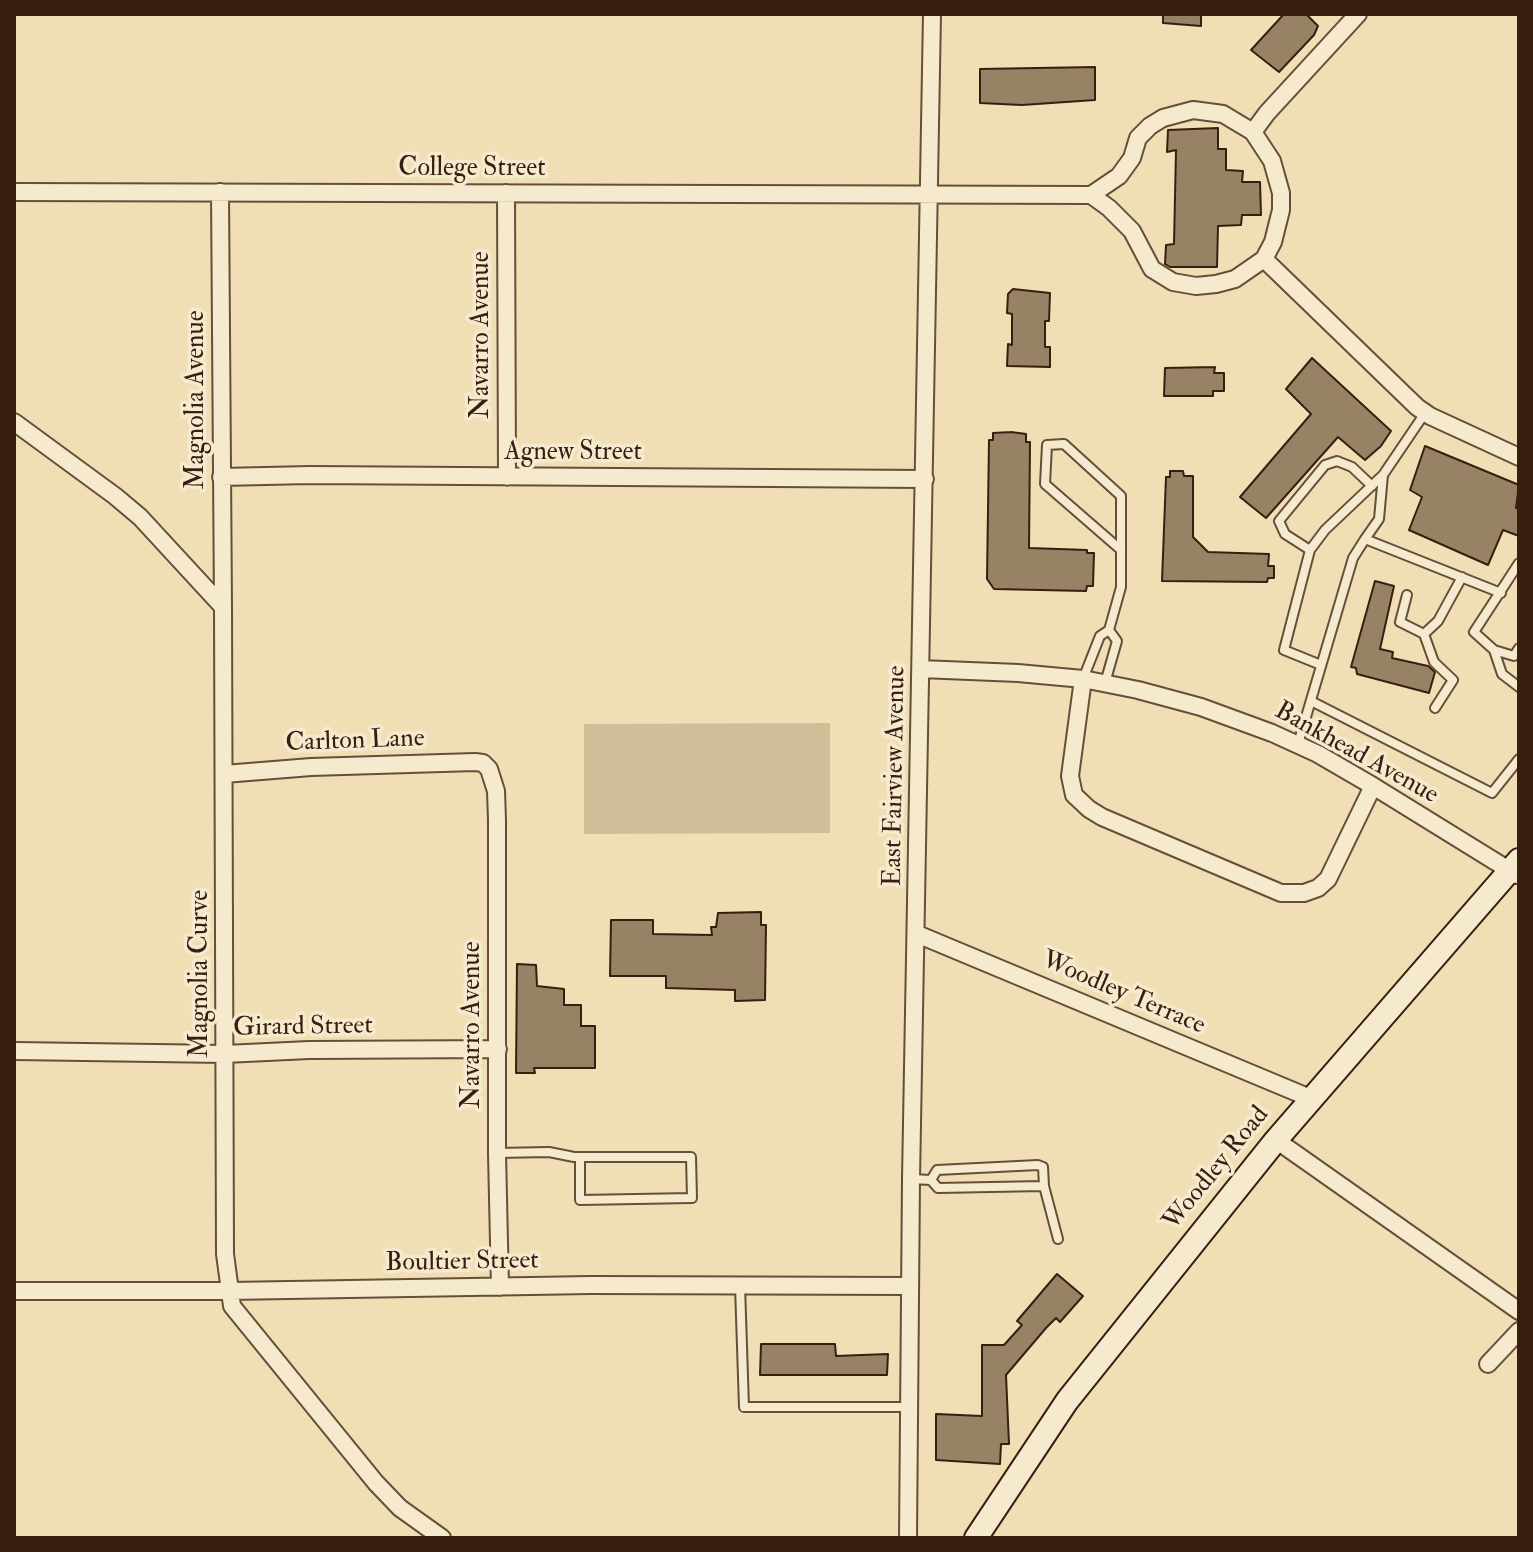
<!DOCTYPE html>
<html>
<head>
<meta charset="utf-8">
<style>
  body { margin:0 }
  #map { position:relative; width:1533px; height:1552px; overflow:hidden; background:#f0dfb4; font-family:"IM FELL Double Pica",serif }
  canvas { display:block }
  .frame { position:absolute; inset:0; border:16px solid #381e11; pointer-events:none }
</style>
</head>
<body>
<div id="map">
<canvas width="1533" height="1552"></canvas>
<div class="frame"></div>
</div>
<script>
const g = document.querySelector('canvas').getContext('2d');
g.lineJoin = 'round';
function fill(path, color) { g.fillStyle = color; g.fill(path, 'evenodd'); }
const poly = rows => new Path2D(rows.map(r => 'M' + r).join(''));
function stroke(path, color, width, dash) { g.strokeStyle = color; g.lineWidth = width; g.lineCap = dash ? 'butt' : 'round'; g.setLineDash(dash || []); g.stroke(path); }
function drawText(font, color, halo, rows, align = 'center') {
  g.font = font + ' "IM FELL Double Pica",serif'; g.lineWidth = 7; g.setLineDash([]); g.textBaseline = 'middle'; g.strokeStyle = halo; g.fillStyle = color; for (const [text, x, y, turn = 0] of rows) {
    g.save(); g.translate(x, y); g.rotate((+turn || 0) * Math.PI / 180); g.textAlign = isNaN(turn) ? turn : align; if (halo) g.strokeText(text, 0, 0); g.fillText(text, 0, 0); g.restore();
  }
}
const green = poly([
  [830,723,830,833,584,834,584,724]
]);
const building = poly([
  [1163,14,1201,14,1201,26,1163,23,1163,14],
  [1284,14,1306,14,1318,26,1314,35,1279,72,1251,50,1284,14],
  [1095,67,1095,100,1022,105,980,103,980,69,1095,67],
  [1218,128,1218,149,1226,149,1226,170,1243,171,1242,182,1260,182,1261,215,1242,215,1241,225,1218,226,1217,267,1170,267,1165,264,1166,245,1174,244,1176,150,1167,152,1168,130,1218,128],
  [1013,289,1050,293,1049,321,1045,321,1045,347,1050,347,1050,367,1007,366,1008,344,1012,345,1012,314,1007,313,1008,294,1013,289],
  [1312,358,1391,431,1381,446,1365,460,1338,437,1266,518,1240,497,1311,414,1286,389,1312,358],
  [1215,367,1214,373,1224,373,1224,391,1213,391,1213,396,1164,396,1165,368,1215,367],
  [1011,432,1026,434,1026,442,1030,442,1029,548,1087,550,1087,553,1094,553,1093,586,1087,586,1086,591,994,589,987,579,989,440,993,440,993,433,1011,432],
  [1425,446,1519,485,1516,508,1519,509,1519,536,1503,530,1488,565,1409,530,1422,497,1410,490,1425,446],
  [1170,471,1183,471,1184,476,1193,476,1193,537,1208,552,1269,554,1268,566,1274,566,1274,578,1268,578,1267,582,1162,581,1166,477,1170,477,1170,471],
  [1375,581,1394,586,1380,649,1393,652,1392,658,1428,666,1435,672,1429,693,1357,674,1356,668,1351,667,1375,581],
  [761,912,761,925,766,925,765,1000,735,1001,735,990,666,988,666,976,610,976,611,920,653,920,653,934,712,935,711,927,716,927,718,913,761,912],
  [517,964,536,965,537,986,564,989,564,1005,581,1005,581,1026,595,1026,595,1068,534,1068,535,1073,516,1073,517,964],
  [1057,1274,1083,1296,1060,1322,1056,1318,1046,1328,1006,1375,1009,1444,1001,1444,1000,1464,936,1460,936,1414,982,1416,982,1345,1004,1345,1022,1325,1017,1321,1057,1274],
  [761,1344,835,1344,836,1356,888,1354,887,1375,760,1375,761,1344]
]);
const service = poly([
  [1365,539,1379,519,1383,475,1425,413],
  [1310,550,1285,534,1279,521,1325,465,1337,461,1352,467,1372,486],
  [1519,563,1474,632,1494,650,1514,656,1519,648],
  [1407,595,1400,622,1424,634,1438,621,1462,577],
  [1109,630,1121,587,1121,496,1064,444,1047,445,1045,484,1121,550],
  [1424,634,1434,662,1453,680,1435,708],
  [1494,650,1502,674,1519,687],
  [1321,665,1284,650,1310,550,1325,530,1383,475],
  [1083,679,1100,636,1109,630,1117,641,1105,683],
  [1311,701,1492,793,1519,759],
  [1298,744,1353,558,1365,539,1501,593],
  [497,1153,549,1152,574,1157,691,1157,692,1198,580,1200,580,1157],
  [911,1179,931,1180,938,1188,1044,1186,1043,1167,1038,1165,937,1170,931,1180],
  [1044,1186,1058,1239],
  [740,1286,744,1407,909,1407]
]);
const minor = poly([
  [1253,132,1267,113,1358,14],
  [14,192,1091,195,1119,176,1132,158,1138,138,1150,126,1163,118,1193,110,1223,114,1253,132,1272,161,1281,193,1281,210,1273,242,1264,259,1235,279,1216,284,1196,286,1173,282,1152,269,1132,231,1109,208,1091,195],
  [220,192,223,607],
  [506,193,507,477],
  [1264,259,1417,407,1430,416,1519,457],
  [14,422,115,496,140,517,223,607,225,1254,232,1306,376,1483,400,1508,442,1538],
  [221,477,310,475,925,479],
  [921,669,1018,673,1083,679,1138,690,1201,707,1272,733,1318,754,1373,786,1517,875],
  [1083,679,1070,776,1074,795,1089,809,1102,817,1281,893,1304,893,1318,888,1328,879,1373,786],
  [224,774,311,767,475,762,483,763,489,769,496,791,497,820,497,1153,500,1287],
  [917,934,1310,1098],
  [14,1051,225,1054,309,1050,498,1049],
  [1276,1140,1519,1311],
  [14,1291,229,1291,591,1285,910,1286],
  [1488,1364,1519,1331],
  [908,1538,911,1179,932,14]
]);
const secondary = poly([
  [976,1538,1067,1401,1276,1140,1519,860]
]);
const streetNames = [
  ["College Street",472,169],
  ["Navarro Avenue",482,335,-90],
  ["Magnolia Avenue",197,400,-90],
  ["Agnew Street",573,453],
  ["Carlton Lane",355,742,-2],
  ["Bankhead Avenue",1356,754,29],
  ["East Fairview Avenue",896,776,-89],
  ["Magnolia Curve",201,974,-90],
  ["Woodley Terrace",1123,994,23],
  ["Navarro Avenue",473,1025,-90],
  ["Girard Street",303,1028,-1],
  ["Woodley Road",1217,1169,-51],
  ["Boultier Street",462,1263,-1]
];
fill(green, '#d1be98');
fill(building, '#988266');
stroke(building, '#381e11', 2);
stroke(service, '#664e3a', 12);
stroke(minor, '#664e3a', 20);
stroke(secondary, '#381e11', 26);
stroke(service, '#f5eace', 8);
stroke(minor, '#f5eace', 16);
stroke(secondary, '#f5eace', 22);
drawText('26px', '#381e11', '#f5eace', streetNames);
</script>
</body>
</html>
